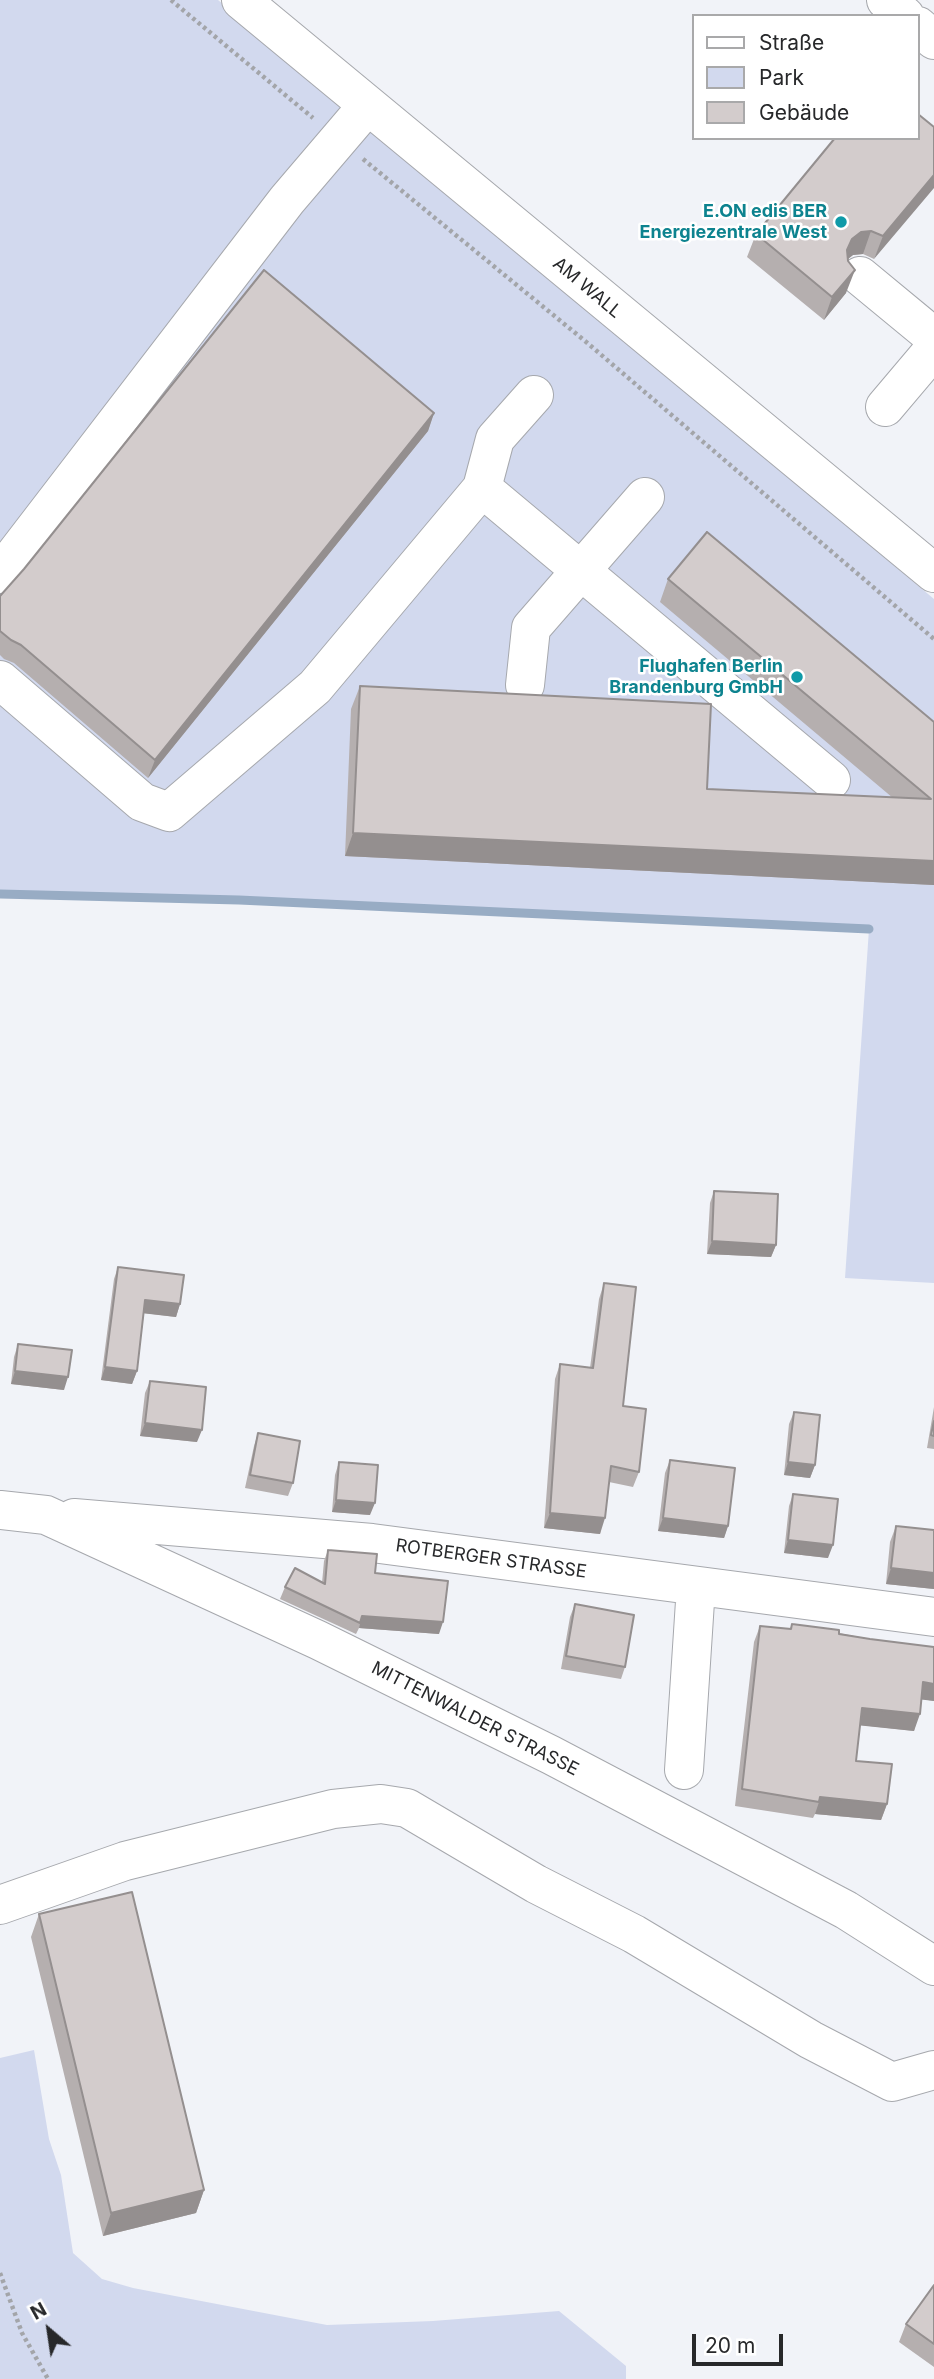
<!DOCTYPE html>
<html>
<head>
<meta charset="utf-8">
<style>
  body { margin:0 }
  #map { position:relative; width:934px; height:2379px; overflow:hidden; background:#f1f3f8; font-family:Inter,sans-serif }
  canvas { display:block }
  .legend { position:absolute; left:692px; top:14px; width:228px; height:126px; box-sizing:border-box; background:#fff; border:2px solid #a9a9aa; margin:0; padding:9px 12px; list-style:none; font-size:21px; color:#27282a }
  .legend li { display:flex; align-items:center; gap:14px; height:35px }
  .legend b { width:35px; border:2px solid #a9a9aa }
  .north { position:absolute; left:14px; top:2295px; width:70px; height:70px; -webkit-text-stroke:5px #fff; paint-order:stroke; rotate:331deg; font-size:19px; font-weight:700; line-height:28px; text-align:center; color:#27282a }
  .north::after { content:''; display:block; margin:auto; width:24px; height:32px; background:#27282a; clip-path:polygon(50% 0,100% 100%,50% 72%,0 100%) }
  .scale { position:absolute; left:692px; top:2334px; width:91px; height:32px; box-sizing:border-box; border:4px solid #27282a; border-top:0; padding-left:9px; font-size:21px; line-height:24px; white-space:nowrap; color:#27282a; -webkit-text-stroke:5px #fff; paint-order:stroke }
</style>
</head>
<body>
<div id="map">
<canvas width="934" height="2379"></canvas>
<ul class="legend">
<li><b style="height:9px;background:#fff"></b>Straße</li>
<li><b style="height:19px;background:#d2d9ee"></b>Park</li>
<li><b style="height:19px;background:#d3cccc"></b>Gebäude</li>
</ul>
<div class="north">N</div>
<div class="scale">20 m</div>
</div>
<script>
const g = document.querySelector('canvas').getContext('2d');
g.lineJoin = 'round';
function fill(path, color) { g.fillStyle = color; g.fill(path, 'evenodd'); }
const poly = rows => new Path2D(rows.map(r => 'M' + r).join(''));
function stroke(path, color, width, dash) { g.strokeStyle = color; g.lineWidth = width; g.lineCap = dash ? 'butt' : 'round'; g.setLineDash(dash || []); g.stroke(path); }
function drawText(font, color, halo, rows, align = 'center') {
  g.font = font + ' Inter,sans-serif'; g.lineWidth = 5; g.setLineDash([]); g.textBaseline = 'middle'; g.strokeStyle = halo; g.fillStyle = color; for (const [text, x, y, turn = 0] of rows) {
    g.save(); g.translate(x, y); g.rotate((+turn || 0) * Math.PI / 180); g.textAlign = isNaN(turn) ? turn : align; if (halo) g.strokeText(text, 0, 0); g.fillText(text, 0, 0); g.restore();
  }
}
const green = poly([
  [0,0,218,0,934,599,934,1283,845,1278,869,929,239,900,0,894],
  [34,2050,49,2139,61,2175,73,2253,102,2279,133,2288,327,2325,433,2321,559,2311,626,2366,626,2379,0,2379,0,2058]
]);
const stream = poly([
  [0,894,239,900,869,929]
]);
const path = poly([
  [171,0,313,118],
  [363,159,585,341,934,639],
  [0,2273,22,2333,48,2379]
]);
const minor = poly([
  [241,0,934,573],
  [886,0,905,16],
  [918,26,934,40],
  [860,276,934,337],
  [885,407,934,349],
  [482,488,831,780],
  [0,574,287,200,368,105],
  [0,680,142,802,169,812,315,687,482,488,495,439,534,395],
  [525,685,531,628,645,497],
  [0,1510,46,1515,318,1640,551,1755,846,1910,934,1966],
  [74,1518,372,1543,934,1617],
  [684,1770,696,1586],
  [0,1905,125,1861,333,1809,381,1804,407,1808,536,1884,634,1934,811,2040,892,2082,934,2070]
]);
const wall = poly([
  [934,127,874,259,863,254,853,255,848,259,846,293,824,320,747,257,756,234],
  [434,413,428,431,148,778,14,663,4,659,0,655,0,596],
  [668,579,934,722,934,885,345,856,351,709,360,686,707,789,893,798,660,602],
  [714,1191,776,1245,771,1257,707,1254,710,1203],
  [118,1267,180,1304,176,1317,144,1313,137,1371,132,1384,101,1380,114,1279],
  [604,1283,623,1406,639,1472,633,1487,609,1482,600,1534,544,1528,555,1379,560,1364,590,1368,599,1299],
  [18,1344,64,1390,11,1384,14,1357],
  [150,1381,197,1442,140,1436,145,1393],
  [934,1407,934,1449,927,1448],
  [794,1412,815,1465,810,1478,784,1475,789,1424],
  [258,1433,293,1483,288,1496,245,1488,254,1446],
  [670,1460,728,1526,724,1538,658,1531,665,1473],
  [339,1462,370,1515,332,1512,335,1475],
  [793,1494,828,1558,784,1553,789,1506],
  [896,1526,934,1530,934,1589,886,1584,890,1542],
  [328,1550,375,1573,439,1634,359,1628,356,1634,280,1599,285,1587,322,1583,324,1561],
  [575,1604,625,1667,621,1679,561,1669,570,1617],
  [792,1624,870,1639,934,1647,934,1701,922,1699,914,1731,860,1725,856,1761,887,1804,881,1820,815,1814,813,1818,735,1806,754,1642,760,1626,790,1629],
  [39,1914,204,2190,196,2213,103,2236,31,1937],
  [934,2285,934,2367,899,2342,906,2324]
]);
const shadedWall = poly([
  [934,175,934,188,874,259,883,236],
  [871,231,863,254,853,255,844,262,847,250,852,239,861,232],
  [855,270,846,293,824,320,832,297],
  [434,413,428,431,148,778,155,760],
  [353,833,934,861,934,885,345,856],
  [712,1241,776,1245,771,1257,707,1254],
  [145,1300,180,1304,176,1317,141,1313],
  [105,1367,137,1371,132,1384,101,1380],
  [15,1371,68,1377,64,1390,11,1384],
  [145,1423,202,1430,197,1442,140,1436],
  [788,1462,815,1465,810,1478,784,1475],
  [336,1500,375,1503,370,1515,332,1512],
  [550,1513,605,1518,600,1534,544,1528],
  [663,1518,728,1526,724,1538,658,1531],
  [788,1540,833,1545,828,1558,784,1553],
  [891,1568,934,1573,934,1589,886,1584],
  [362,1616,443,1622,439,1634,359,1628],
  [923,1682,934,1684,934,1701,917,1699],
  [862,1708,920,1714,914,1731,856,1725],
  [820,1797,887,1804,881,1820,815,1814,819,1802],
  [204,2190,196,2213,103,2236,111,2213]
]);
const building = poly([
  [918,114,934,127,934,175,883,236,871,231,861,232,852,239,847,250,848,261,855,270,832,297,756,234,835,138,918,138,918,114],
  [264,270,434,413,155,760,21,645,11,640,0,631,0,596,24,569,264,270],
  [707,532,934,722,934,861,353,833,360,686,711,704,707,789,931,799,668,579,707,532],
  [714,1191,778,1194,776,1245,712,1241,714,1191],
  [118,1267,184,1275,180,1304,145,1300,137,1371,105,1367,118,1267],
  [604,1283,636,1287,623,1406,646,1409,639,1472,611,1466,605,1518,550,1513,560,1364,593,1368,604,1283],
  [18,1344,72,1350,68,1377,15,1371,18,1344],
  [150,1381,206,1387,202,1430,145,1423,150,1381],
  [794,1412,820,1415,815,1465,788,1462,794,1412],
  [934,1421,934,1436,931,1435,934,1421],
  [258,1433,300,1441,293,1483,250,1475,258,1433],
  [670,1460,735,1468,728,1526,663,1518,670,1460],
  [339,1462,378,1465,375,1503,336,1500,339,1462],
  [793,1494,838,1499,833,1545,788,1540,793,1494],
  [896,1526,934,1530,934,1573,891,1568,896,1526],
  [328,1550,377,1554,375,1573,448,1581,443,1622,362,1616,360,1623,285,1587,295,1568,325,1584,328,1550],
  [575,1604,634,1615,625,1667,566,1656,575,1604],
  [792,1624,839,1630,839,1634,870,1639,934,1647,934,1684,923,1682,920,1714,862,1708,856,1761,892,1764,887,1804,820,1797,819,1802,742,1789,760,1626,791,1629,792,1624],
  [132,1892,204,2190,111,2213,39,1914,132,1892],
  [934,2285,934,2344,906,2324,934,2285]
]);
const markers = [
  [841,222,7,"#0f9aa8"],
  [797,677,7,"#0f9aa8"]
];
const cultureNames = [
  ["E.ON edis BER",827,212],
  ["Energiezentrale West",827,233],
  ["Flughafen Berlin",783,667],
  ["Brandenburg GmbH",783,688]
];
const streetNames = [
  ["AM WALL",587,288,40],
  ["ROTBERGER STRASSE",491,1559,8],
  ["MITTENWALDER STRASSE",475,1719,27]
];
fill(green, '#d2d9ee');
stroke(stream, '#98acc4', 9);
stroke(minor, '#a6a8ad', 40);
stroke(path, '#a3a5a9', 4.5, [3.5, 3.5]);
stroke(minor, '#fff', 38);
fill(wall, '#b5afaf');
fill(shadedWall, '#948f8f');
fill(building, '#d3cccc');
stroke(building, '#948f8f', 2);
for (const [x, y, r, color] of markers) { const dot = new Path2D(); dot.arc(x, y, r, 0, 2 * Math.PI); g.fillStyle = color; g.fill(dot); stroke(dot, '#fff', 2.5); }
drawText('bold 18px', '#0d838f', '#fff', cultureNames, 'right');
drawText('18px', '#27282a', '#fff', streetNames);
</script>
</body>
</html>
